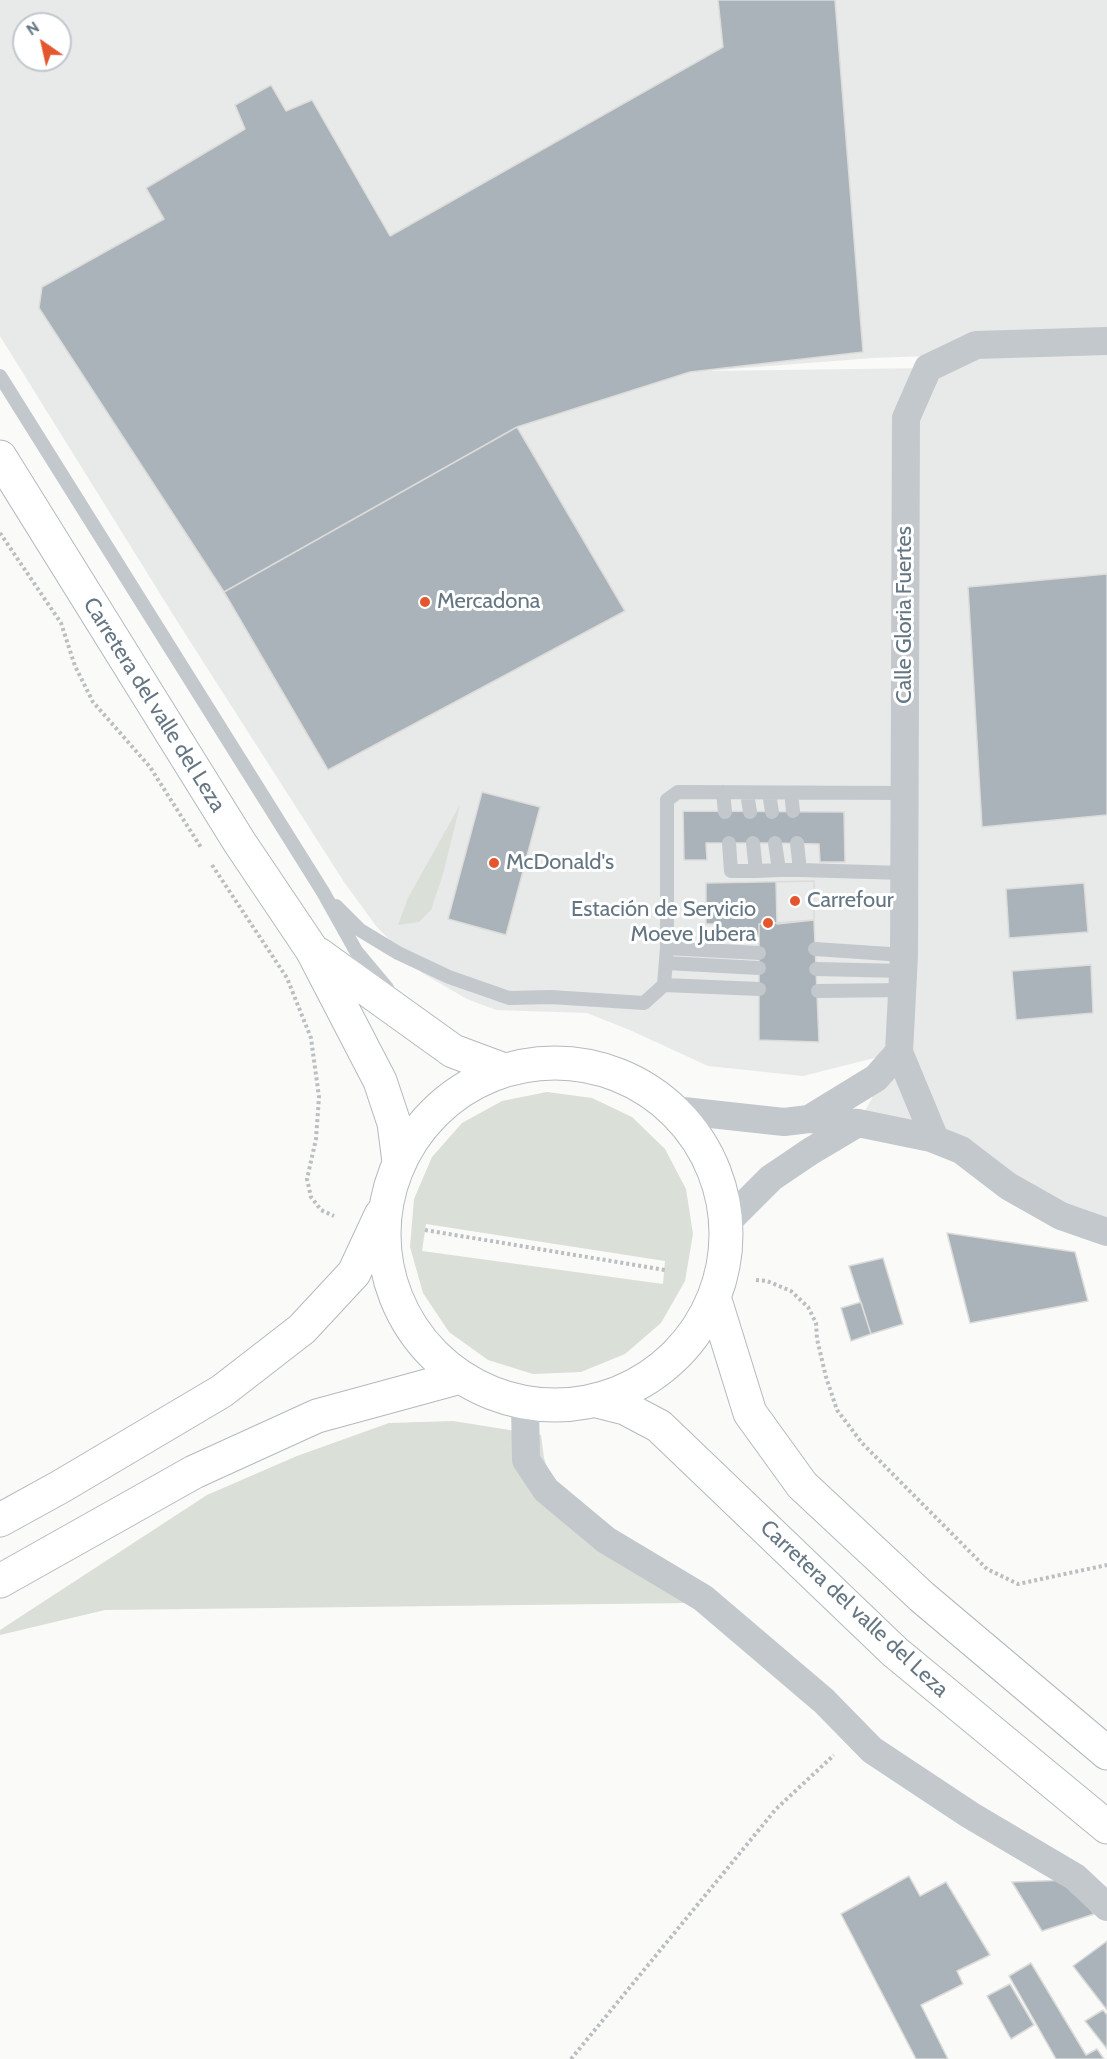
<!DOCTYPE html>
<html>
<head>
<meta charset="utf-8">
<style>
  body { margin:0 }
  #map { position:relative; width:1107px; height:2059px; overflow:hidden; background:#fafaf8; font-family:Cabin,sans-serif }
  canvas { display:block }
  .north { position:absolute; left:12px; top:12px; width:60px; height:60px; box-sizing:border-box; background:#fff; border:2px solid #c1c8cd; border-radius:50%; rotate:326deg; font-size:16px; font-weight:700; line-height:24px; text-align:center; color:#657683 }
  .north::after { content:''; display:block; margin:auto; width:21px; height:27px; background:#e4572e; clip-path:polygon(50% 0,100% 100%,50% 72%,0 100%) }
</style>
</head>
<body>
<div id="map">
<canvas width="1107" height="2059"></canvas>
<div class="north">N</div>
</div>
<script>
const g = document.querySelector('canvas').getContext('2d');
g.lineJoin = 'round';
function fill(path, color) { g.fillStyle = color; g.fill(path, 'evenodd'); }
const poly = rows => new Path2D(rows.map(r => 'M' + r).join(''));
function stroke(path, color, width, dash) { g.strokeStyle = color; g.lineWidth = width; g.lineCap = dash ? 'butt' : 'round'; g.setLineDash(dash || []); g.stroke(path); }
function drawText(font, color, halo, rows, align = 'center') {
  g.font = font + ' Cabin,sans-serif'; g.lineWidth = 6; g.setLineDash([]); g.textBaseline = 'middle'; g.strokeStyle = halo; g.fillStyle = color; for (const [text, x, y, turn = 0] of rows) {
    g.save(); g.translate(x, y); g.rotate((+turn || 0) * Math.PI / 180); g.textAlign = isNaN(turn) ? turn : align; if (halo) g.strokeText(text, 0, 0); g.fillText(text, 0, 0); g.restore();
  }
}
const built = poly([
  [0,0,1107,0,1107,1232,985,1168,858,1123,898,1052,803,1076,708,1066,632,1031,587,1013,496,1010,467,999,422,973,376,926,344,882,177,621,0,336],
  [24,24,60,24,60,60,24,60],
  [953,355,928,368,704,371,873,358]
]);
const green = poly([
  [460,805,443,874,431,910,419,922,398,925,408,898],
  [547,1092,592,1098,632,1117,665,1149,686,1189,693,1234,685,1281,661,1323,625,1354,581,1372,533,1374,488,1360,449,1332,423,1293,410,1247,414,1199,432,1157,462,1123,502,1101],
  [426,1224,665,1261,663,1284,422,1251],
  [453,1421,541,1435,544,1458,555,1493,690,1603,105,1610,0,1635,0,1630,207,1495,297,1456,389,1423]
]);
const building = poly([
  [718,0,835,0,863,352,690,372,517,427,224,592,39,308,42,287,164,219,146,188,245,129,235,105,271,85,286,111,312,100,390,236,723,47,718,0],
  [517,427,625,611,328,770,224,592,517,427],
  [1107,574,1107,815,982,827,968,587,1107,574],
  [482,792,540,807,506,935,448,919,482,792],
  [683,811,844,812,845,862,820,862,819,844,775,843,706,843,707,860,684,860,683,811],
  [814,881,814,920,759,924,759,936,716,936,716,924,706,924,706,883,814,881],
  [814,881,814,920,777,924,776,882,814,881],
  [1084,883,1088,932,1009,938,1006,889,1084,883],
  [814,920,819,1042,759,1040,759,924,814,920],
  [1091,965,1093,1013,1016,1020,1012,971,1091,965],
  [947,1233,1075,1252,1088,1301,970,1323,947,1233],
  [883,1258,903,1324,871,1334,849,1266,883,1258],
  [861,1302,871,1334,851,1341,841,1308,861,1302],
  [909,1876,920,1896,946,1882,990,1955,957,1971,963,1984,921,2005,948,2059,916,2059,841,1914,909,1876],
  [1069,1880,1094,1914,1042,1931,1012,1882,1069,1880],
  [1107,1941,1107,2010,1073,1966,1107,1941],
  [1031,1963,1086,2055,1097,2049,1104,2059,1056,2059,1009,1976,1031,1963],
  [1010,1984,1034,2025,1011,2039,987,1996,1010,1984],
  [1103,2010,1107,2015,1107,2049,1085,2021,1103,2010]
]);
const path = poly([
  [0,533,61,623,75,666,93,702,150,767,202,849],
  [212,865,287,978,311,1038,319,1097,316,1139,307,1179,311,1197,321,1210,334,1216],
  [425,1230,665,1270],
  [756,1280,767,1281,791,1291,808,1307,816,1323,817,1339,826,1377,837,1410,862,1443,987,1569,1018,1584,1107,1565],
  [571,2059,776,1809,834,1755]
]);
const lane = poly([
  [0,376,323,892,356,951,387,988],
  [723,792,725,812],
  [747,793,750,812],
  [769,793,772,812],
  [791,793,793,811],
  [729,843,731,871,756,871],
  [753,843,756,871,779,870],
  [775,843,779,870,800,870],
  [797,843,800,870,904,873],
  [336,906,360,930,398,953,449,977,509,998,551,997,644,1003,664,985,667,948,759,953],
  [667,948,667,800,678,792,904,793],
  [815,949,904,955],
  [666,963,759,968],
  [816,969,903,971],
  [664,985,759,989],
  [818,991,903,990]
]);
const street = poly([
  [899,1052,904,955,906,418,928,368,976,345,1107,341],
  [674,1110,784,1122,809,1119,858,1123,931,1138,961,1150,1008,1186,1061,1216,1107,1232],
  [809,1119,876,1078,899,1052,935,1139],
  [726,1223,771,1178,811,1151,858,1123],
  [525,1403,526,1460,546,1490,606,1540,703,1598,824,1701,872,1750,970,1815,1075,1877,1107,1907]
]);
const secondary = poly([
  [0,457,240,843,312,950,380,1081,394,1123,399,1162],
  [318,954,453,1051,504,1070],
  '384 1234a171 171 0 1 1 342 0a171 171 0 1 1-342 0Z',
  [714,1297,750,1413,802,1485,922,1597,1107,1753],
  [597,1401,625,1408,659,1426,895,1652,1107,1827],
  [0,1520,60,1487,222,1391,302,1329,354,1273,381,1215],
  [0,1581,194,1472,317,1416,460,1377]
]);
const markers = [
  [425,602,6,"#e4572e"],
  [494,863,6,"#e4572e"],
  [795,901,6,"#e4572e"],
  [768,923,6,"#e4572e"]
];
const poiNames = [
  ["Mercadona",437,602],
  ["McDonald's",506,863],
  ["Carrefour",807,901],
  ["Estación de Servicio",756,910,"right"],
  ["Moeve Jubera",756,935,"right"]
];
const streetNames = [
  ["Calle Gloria Fuertes",905,615,-90],
  ["Carretera del valle del Leza",154,705,58],
  ["Carretera del valle del Leza",854,1609,43]
];
fill(built, '#e8e9e9');
fill(green, '#dadfd7');
fill(building, '#aab3b9');
stroke(building, '#dcdcda', 1.5);
stroke(secondary, '#b3babf', 35);
stroke(path, '#bbbfc2', 4, [3, 3]);
stroke(lane, '#c3c8cc', 14);
stroke(street, '#c3c8cc', 28);
stroke(secondary, '#fff', 33);
for (const [x, y, r, color] of markers) { const dot = new Path2D(); dot.arc(x, y, r, 0, 2 * Math.PI); g.fillStyle = color; g.fill(dot); stroke(dot, '#fff', 2); }
drawText('22px', '#657683', '#fff', poiNames, 'left');
drawText('22px', '#657683', '#fff', streetNames);
</script>
</body>
</html>
